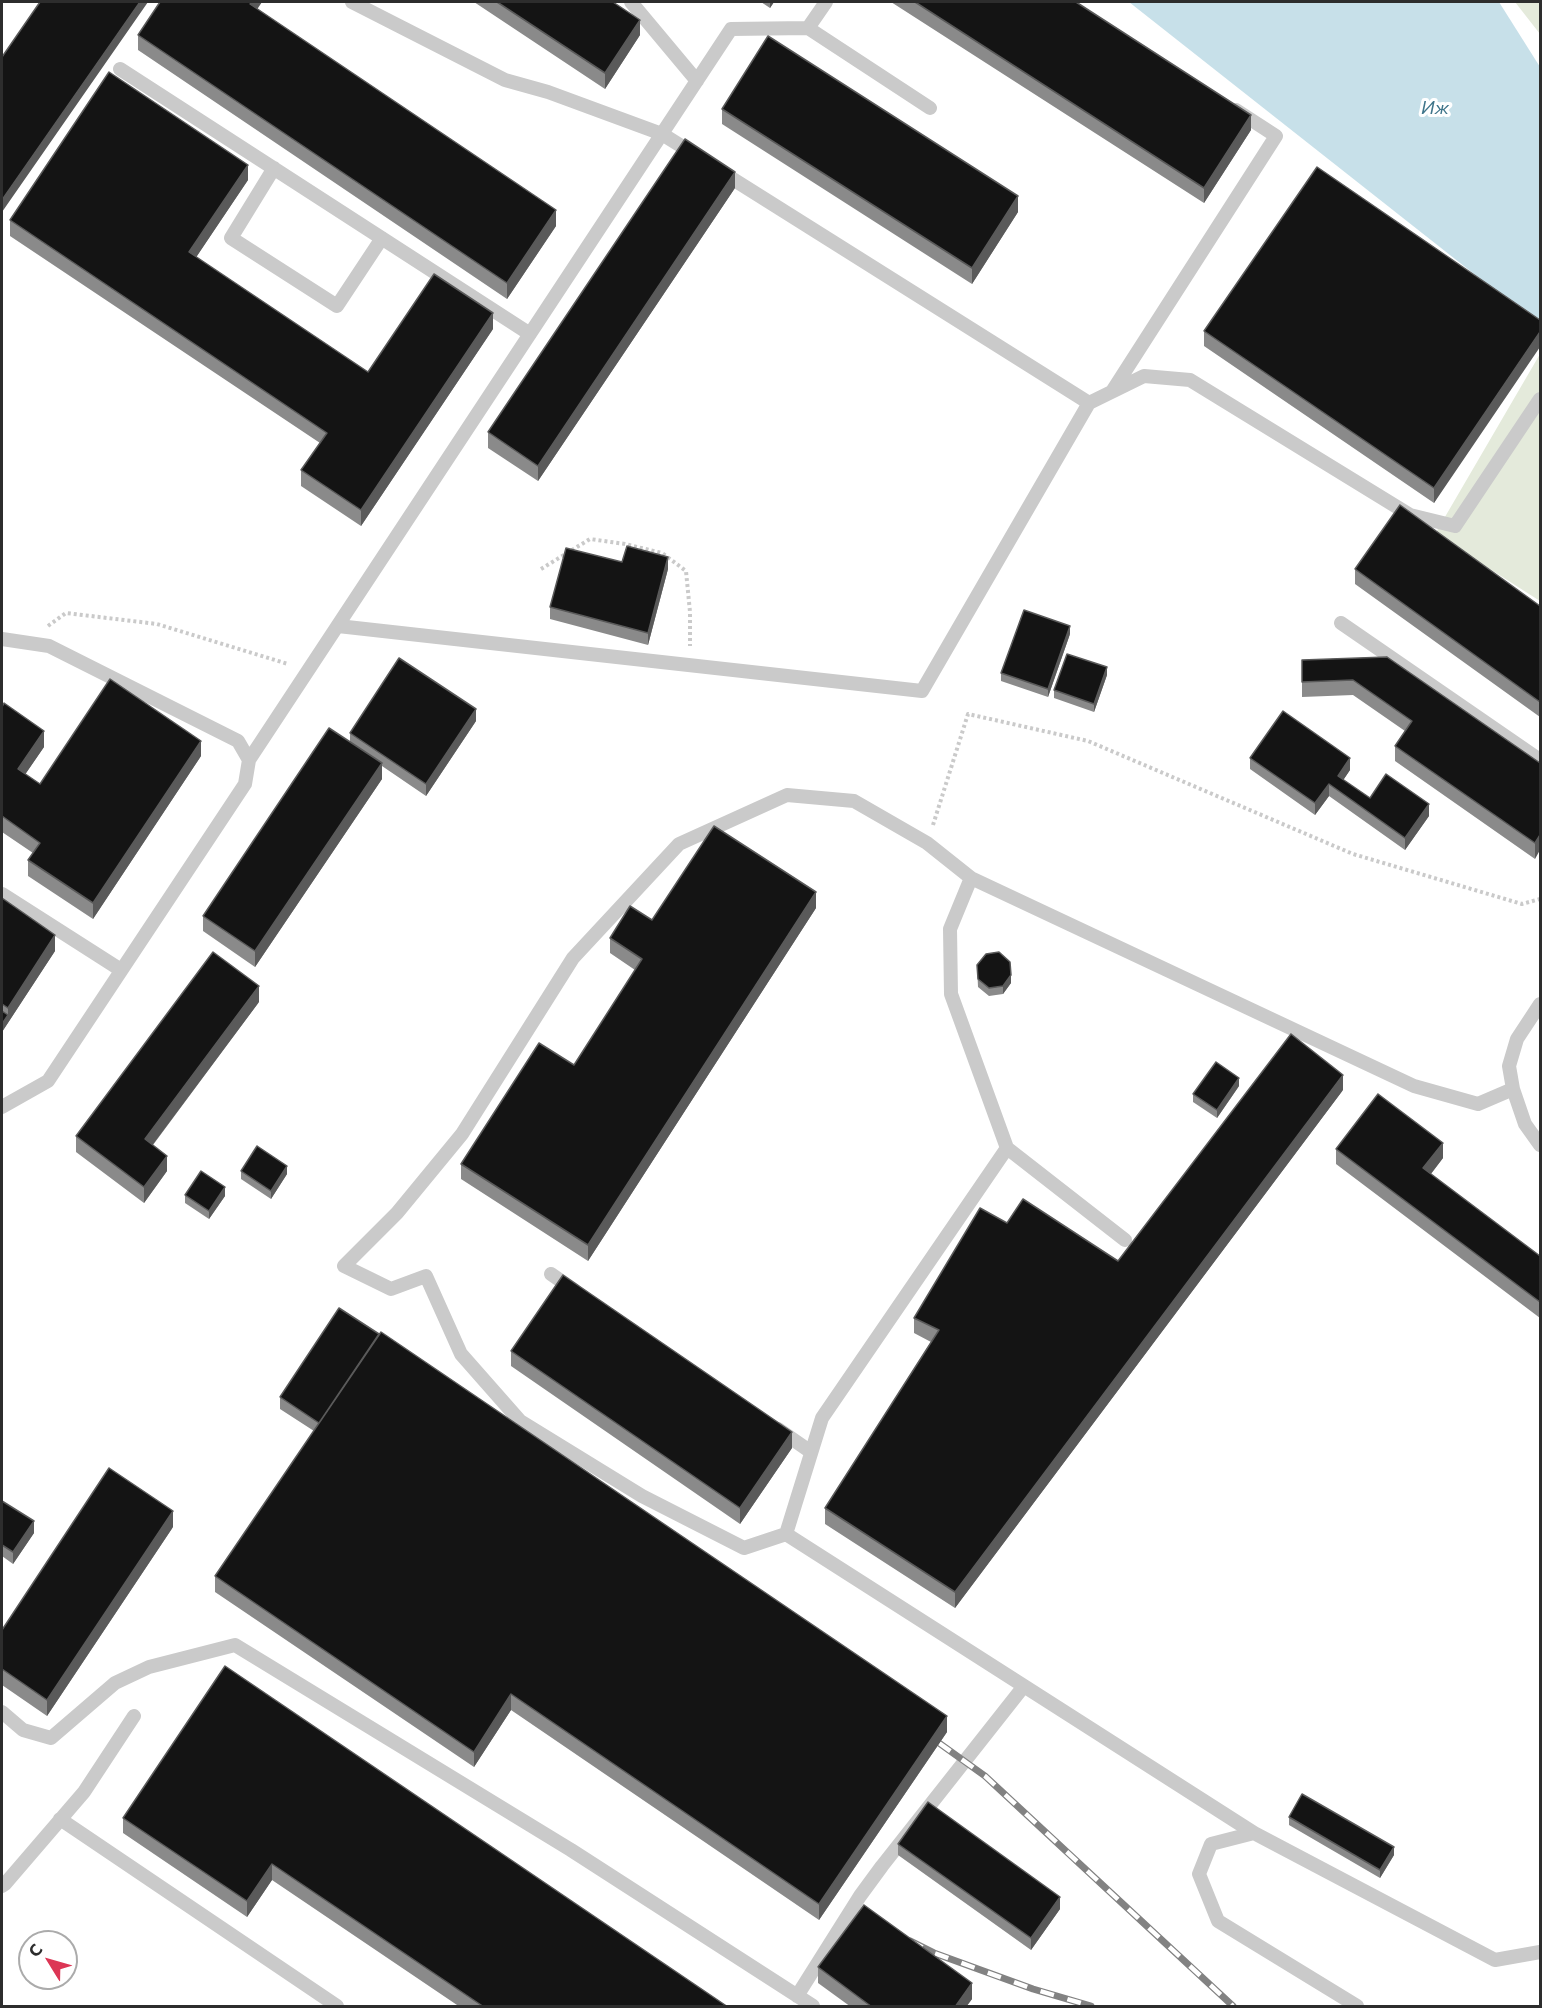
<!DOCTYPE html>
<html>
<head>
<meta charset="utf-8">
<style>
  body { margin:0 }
  #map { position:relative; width:1542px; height:2008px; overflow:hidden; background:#fff; font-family:Commissioner,sans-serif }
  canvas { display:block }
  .frame { position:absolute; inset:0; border:3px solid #2d2d2d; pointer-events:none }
  .north { position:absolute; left:18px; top:1930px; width:60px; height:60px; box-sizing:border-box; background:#fff; border:2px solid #ababab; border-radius:50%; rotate:307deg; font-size:16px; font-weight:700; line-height:24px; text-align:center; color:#2d2d2d }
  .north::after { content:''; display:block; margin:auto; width:21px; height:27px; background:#dc3655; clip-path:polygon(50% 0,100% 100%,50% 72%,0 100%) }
</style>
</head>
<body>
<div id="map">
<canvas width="1542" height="2008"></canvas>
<div class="frame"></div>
<div class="north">С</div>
</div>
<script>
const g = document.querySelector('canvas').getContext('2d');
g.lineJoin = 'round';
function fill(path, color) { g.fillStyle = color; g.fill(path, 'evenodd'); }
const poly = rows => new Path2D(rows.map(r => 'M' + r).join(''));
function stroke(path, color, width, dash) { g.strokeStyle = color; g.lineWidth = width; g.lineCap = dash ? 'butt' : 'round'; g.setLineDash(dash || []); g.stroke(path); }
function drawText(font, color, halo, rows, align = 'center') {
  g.font = font + ' Commissioner,sans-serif'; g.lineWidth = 6; g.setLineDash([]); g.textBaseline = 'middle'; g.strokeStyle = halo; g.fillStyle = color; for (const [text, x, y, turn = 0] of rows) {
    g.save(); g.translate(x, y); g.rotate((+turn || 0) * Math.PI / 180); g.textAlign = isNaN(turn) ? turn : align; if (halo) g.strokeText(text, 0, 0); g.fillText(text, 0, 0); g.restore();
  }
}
const green = poly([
  [1515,2,1540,2,1540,34],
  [1540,354,1540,601,1435,534]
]);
const water = poly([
  [1129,2,1499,2,1540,67,1540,326]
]);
const path = poly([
  [541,569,590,539,625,544,662,553,686,571,690,612,690,646],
  [48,626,66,613,157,624,288,664],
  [933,825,968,714,1088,741,1353,854,1522,904,1540,899]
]);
const lane = poly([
  [352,2,505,80,548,92,662,134,694,154],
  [631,2,697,81],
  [808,28,826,2],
  [120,69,530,334],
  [274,168,231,238,337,306,382,238],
  [1113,390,1276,136,1236,110],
  [1089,403,1144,376,1190,380,1410,515,1455,526,1540,399],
  [1341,623,1540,760],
  [338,626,922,691,1089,403,720,171],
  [2,639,49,646,238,741,249,760,245,784,48,1081,2,1107],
  [249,760,731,29,808,28,930,108],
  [2,894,121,970],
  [1540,1004,1517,1039,1509,1066,1513,1089,1525,1124,1540,1145],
  [1007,1148,1125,1240],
  [551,1274,574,1290],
  [778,1429,811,1452],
  [786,1534,744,1548,642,1496,520,1421,461,1354,426,1276,391,1289,344,1266,397,1213,462,1134,573,958,679,844,787,795,854,801,927,843,971,878],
  [2,1712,23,1730,51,1738,115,1683,149,1667,235,1645,571,1850,813,2006],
  [60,1819,337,2006],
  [1254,1833,786,1534,822,1418,1007,1148,951,994,950,929,971,878,1414,1086,1478,1104,1513,1089],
  [2,1886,5,1884,84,1792,134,1716],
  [797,1996,860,1896,882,1866,1024,1686],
  [1357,2006,1218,1921,1199,1874,1211,1844,1254,1833,1495,1960,1540,1952]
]);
const rail = poly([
  [939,1743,985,1776,1233,2006],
  [910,1941,934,1953,1033,1989,1091,2006]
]);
const wall = poly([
  [474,2,613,2,640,35,605,89],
  [761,2,774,2,770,8],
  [891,2,1076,2,1251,130,1204,203],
  [258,9,556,226,507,299,138,50,138,35],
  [722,109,1018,212,972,284,722,124],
  [248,180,196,257,368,372,493,329,361,526,301,486,301,470,320,443,10,236,10,220],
  [735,188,538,481,488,448,488,432],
  [1540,320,1434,503,1204,346,1204,331],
  [622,562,668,569,648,645,550,619,550,607],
  [1355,569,1540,606,1540,717,1355,584],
  [1070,634,1048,697,1001,681,1001,673],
  [1387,657,1540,763,1535,859,1395,761,1395,746,1405,731,1353,695,1302,697,1302,660],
  [1107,675,1094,712,1054,698,1054,690],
  [2,707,44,747,25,774,40,784,201,756,93,919,28,876,28,860,33,853,2,832],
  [476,721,426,796,382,766,382,779,255,967,203,931,203,916,350,742,350,733],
  [1250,758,1350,770,1343,780,1370,798,1429,816,1405,850,1329,796,1315,815,1250,769],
  [2,898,55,951,2,1032],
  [816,908,588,1261,461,1179,461,1164,574,1065,635,970,610,953,610,938,652,920],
  [977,965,1011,983,1003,994,989,996,978,987],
  [259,1002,153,1145,167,1171,144,1203,76,1152,76,1136],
  [1239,1086,1217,1118,1193,1102,1193,1094],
  [1343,1090,955,1608,825,1524,825,1508,931,1342,914,1333,914,1318,1007,1223,1118,1261],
  [1336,1149,1443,1158,1431,1174,1540,1256,1540,1318,1336,1164],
  [241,1171,287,1174,271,1199,241,1179],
  [185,1195,225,1196,209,1219,185,1203],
  [511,1351,792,1448,740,1524,511,1366],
  [280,1397,947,1732,819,1920,511,1710,474,1767,215,1592,215,1576,314,1431,280,1409],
  [2,1501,34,1533,13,1564,2,1556],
  [173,1527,47,1716,2,1685,2,1630],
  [1289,1817,1394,1855,1380,1878,1289,1825],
  [123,1818,728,2007,460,2007,272,1880,247,1917,123,1833],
  [898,1844,1060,1909,1031,1950,898,1855],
  [818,1967,972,1999,966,2007,851,2007,818,1983]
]);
const shadedWall = poly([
  [140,2,148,2,2,212,2,200],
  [252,2,262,2,250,20,250,4],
  [770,2,774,2,770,8],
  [640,20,640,35,605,89,605,73],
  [1251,115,1251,130,1204,203,1204,188],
  [248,165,248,180,189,268,189,252],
  [735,172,735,188,538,481,538,466],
  [1018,196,1018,212,972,284,972,268],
  [556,210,556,226,507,299,507,283],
  [493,313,493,329,361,526,361,510],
  [1540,332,1540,347,1434,503,1434,488],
  [668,557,668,569,648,645,648,633],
  [1070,626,1070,634,1048,697,1048,689],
  [1107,667,1107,675,1094,712,1094,704],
  [476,709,476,721,426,796,426,784],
  [44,731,44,747,18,785,18,769],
  [201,741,201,756,93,919,93,903],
  [1350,758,1350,770,1338,788,1338,776],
  [382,763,382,779,255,967,255,951],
  [1329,784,1329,796,1315,815,1315,803],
  [1429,804,1429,816,1405,850,1405,838],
  [1540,835,1540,850,1535,859,1535,843],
  [816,892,816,908,588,1261,588,1245],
  [55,935,55,951,2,1032,2,1024,8,1015,8,1008],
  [1011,975,1011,983,1003,994,1003,986],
  [259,986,259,1002,145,1155,145,1139],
  [1343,1075,1343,1090,955,1608,955,1592],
  [1239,1078,1239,1086,1217,1118,1217,1110],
  [1443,1143,1443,1158,1423,1184,1423,1168],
  [167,1156,167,1171,144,1203,144,1187],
  [287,1166,287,1174,271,1199,271,1191],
  [225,1187,225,1196,209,1219,209,1211],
  [792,1432,792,1448,740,1524,740,1508],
  [173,1511,173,1527,47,1716,47,1700],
  [34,1521,34,1533,13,1564,13,1552],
  [511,1694,511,1710,474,1767,474,1752],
  [947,1716,947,1732,819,1920,819,1904],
  [1394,1847,1394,1855,1380,1878,1380,1870],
  [272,1864,272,1880,247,1917,247,1901],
  [1060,1897,1060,1909,1031,1950,1031,1938],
  [972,1983,972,1999,966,2007,955,2007]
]);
const building = poly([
  [40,2,140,2,2,200,2,57,40,2],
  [160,2,252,2,250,4,556,210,507,283,138,35,160,2],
  [497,2,613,2,640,20,605,73,497,2],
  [915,2,1076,2,1251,115,1204,188,915,2],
  [768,36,1018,196,972,268,722,109,768,36],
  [109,72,248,165,189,252,368,372,434,274,493,313,361,510,301,470,327,433,10,220,109,72],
  [685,139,735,172,538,466,488,432,685,139],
  [1317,167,1540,320,1540,332,1434,488,1204,331,1317,167],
  [1400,505,1540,606,1540,702,1355,569,1400,505],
  [627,546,668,557,648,633,550,607,566,548,622,562,627,546],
  [1024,610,1070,626,1048,689,1001,673,1024,610],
  [1067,654,1107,667,1094,704,1054,690,1067,654],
  [1387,657,1540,763,1540,835,1535,843,1395,746,1412,721,1353,680,1302,682,1302,660,1387,657],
  [399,658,476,709,426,784,350,733,399,658],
  [110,679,201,741,93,903,28,860,40,843,2,816,2,707,4,703,44,731,18,769,40,784,110,679],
  [1283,711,1350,758,1338,776,1370,798,1386,774,1429,804,1405,838,1329,784,1315,803,1250,758,1283,711],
  [329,728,382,763,255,951,203,916,329,728],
  [714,826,816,892,588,1245,461,1164,539,1043,574,1065,642,959,610,938,630,906,652,920,714,826],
  [2,898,55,935,8,1008,2,1004,2,898],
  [213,952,259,986,145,1139,167,1156,144,1187,76,1136,213,952],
  [999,952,1010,962,1011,975,1003,986,989,988,978,979,977,965,986,954,999,952],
  [2,1011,8,1015,2,1024,2,1011],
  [1291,1034,1343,1075,955,1592,825,1508,939,1330,914,1318,980,1208,1007,1223,1023,1199,1118,1261,1291,1034],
  [1216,1062,1239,1078,1217,1110,1193,1094,1216,1062],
  [1378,1094,1443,1143,1423,1168,1540,1256,1540,1302,1336,1149,1378,1094],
  [257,1146,287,1166,271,1191,241,1171,257,1146],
  [201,1171,225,1187,209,1211,185,1195,201,1171],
  [563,1275,792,1432,740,1508,511,1351,563,1275],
  [339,1308,379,1334,319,1423,280,1397,339,1308],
  [381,1332,947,1716,819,1904,511,1694,474,1752,215,1576,381,1332],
  [109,1468,173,1511,47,1700,2,1669,2,1630,109,1468],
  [2,1501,34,1521,13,1552,2,1545,2,1501],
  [225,1666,728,2007,484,2007,272,1864,247,1901,123,1818,225,1666],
  [1302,1794,1394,1847,1380,1870,1289,1817,1302,1794],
  [928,1802,1060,1897,1031,1938,898,1844,928,1802],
  [864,1905,972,1983,955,2007,872,2007,818,1967,864,1905]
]);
const waterNames = [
  ["Иж",1435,108]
];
fill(green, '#e4eadb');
fill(water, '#c7e0e9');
stroke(path, '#cacaca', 4, [3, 3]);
stroke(lane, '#cacaca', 14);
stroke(rail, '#828282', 7);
stroke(rail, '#fff', 4.5, [14]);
fill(wall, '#8a8a8a');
fill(shadedWall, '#5a5a5a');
fill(building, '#141414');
stroke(building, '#5a5a5a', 1.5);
drawText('italic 18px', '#3f758a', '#fff', waterNames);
</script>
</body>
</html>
